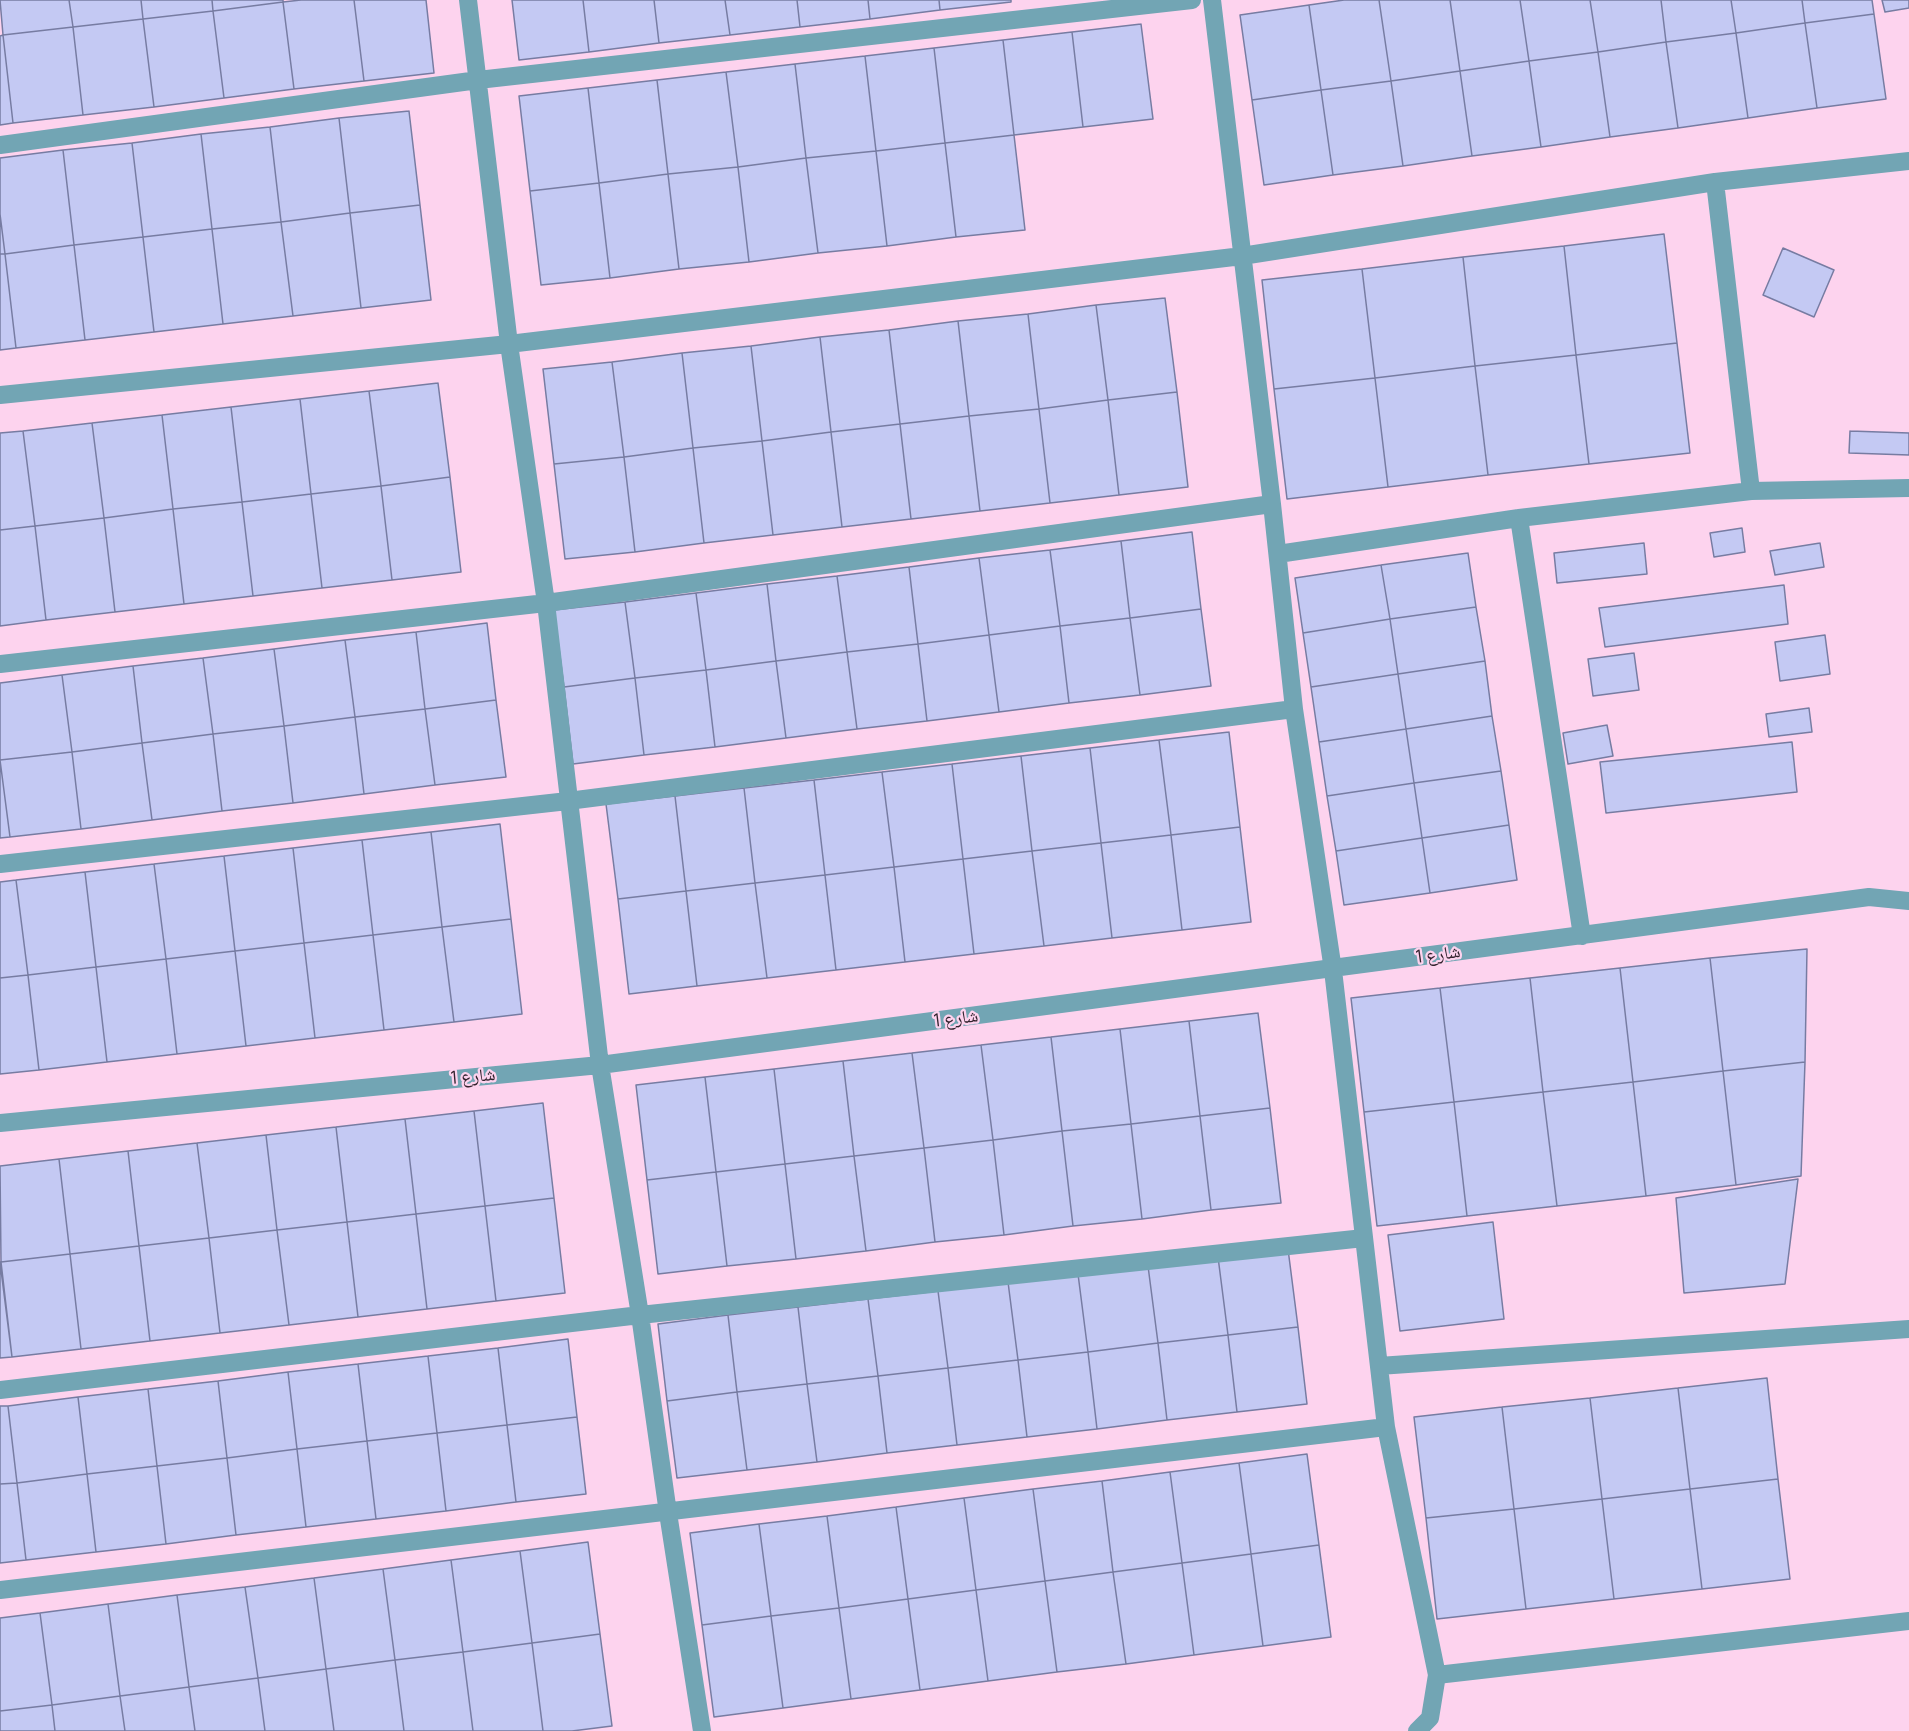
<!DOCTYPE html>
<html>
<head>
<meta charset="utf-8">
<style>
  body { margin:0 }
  canvas { display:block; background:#fdd3ee }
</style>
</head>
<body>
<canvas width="1909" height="1731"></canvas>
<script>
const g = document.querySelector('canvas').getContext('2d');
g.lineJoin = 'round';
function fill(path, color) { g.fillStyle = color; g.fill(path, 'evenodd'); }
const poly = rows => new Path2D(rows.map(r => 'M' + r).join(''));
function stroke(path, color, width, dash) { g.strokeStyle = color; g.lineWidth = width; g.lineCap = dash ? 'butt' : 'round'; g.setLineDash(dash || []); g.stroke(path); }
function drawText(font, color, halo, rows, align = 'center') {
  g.font = font + ' Manrope,"Noto Naskh Arabic",sans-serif'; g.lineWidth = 4.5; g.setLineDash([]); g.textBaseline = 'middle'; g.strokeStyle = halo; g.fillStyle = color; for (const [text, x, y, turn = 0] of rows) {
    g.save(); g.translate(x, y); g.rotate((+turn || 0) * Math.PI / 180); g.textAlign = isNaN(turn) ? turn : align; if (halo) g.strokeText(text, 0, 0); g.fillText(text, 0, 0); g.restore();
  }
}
const building = poly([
  [0,0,69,0,73,27,3,35,0,0],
  [69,0,141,0,143,19,73,27,69,0],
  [141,0,212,0,213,11,143,19,141,0],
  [212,0,283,0,283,2,213,11,212,0],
  [301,0,354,0,364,81,294,89,283,2,301,0],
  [354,0,426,0,434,73,364,81,354,0],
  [512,0,583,0,589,52,519,60,512,0],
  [583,0,654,0,659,43,589,52,583,0],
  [654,0,725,0,730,35,659,43,654,0],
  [725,0,797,0,800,27,730,35,725,0],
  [797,0,868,0,870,19,800,27,797,0],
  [868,0,939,0,940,10,870,19,868,0],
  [939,0,1011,0,1011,2,940,10,939,0],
  [1344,0,1379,0,1391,81,1321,90,1309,5,1344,0],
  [1379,0,1450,0,1460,71,1391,81,1379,0],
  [1450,0,1520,0,1529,61,1460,71,1450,0],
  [1520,0,1590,0,1598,52,1529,61,1520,0],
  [1590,0,1661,0,1666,42,1598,52,1590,0],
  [1661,0,1731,0,1736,33,1666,42,1661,0],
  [1731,0,1802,0,1805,23,1736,33,1731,0],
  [1802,0,1872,0,1874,14,1805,23,1802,0],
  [1882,0,1909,0,1909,8,1885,12,1882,0],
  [283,2,294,89,224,98,213,11,283,2],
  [1309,5,1321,90,1252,100,1240,15,1309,5],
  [213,11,224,98,154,107,143,19,213,11],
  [1874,14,1886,99,1817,108,1805,23,1874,14],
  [143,19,154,107,83,115,73,27,143,19],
  [1805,23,1817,108,1748,118,1736,33,1805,23],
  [1141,24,1153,119,1083,127,1072,32,1141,24],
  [73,27,83,115,13,123,3,35,73,27],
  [1072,32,1083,127,1014,135,1003,40,1072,32],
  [1736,33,1748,118,1678,128,1666,42,1736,33],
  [3,35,13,123,0,125,0,36,3,35],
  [1003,40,1014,135,945,143,934,48,1003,40],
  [1666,42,1678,128,1610,137,1598,52,1666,42],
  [934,48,945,143,876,151,865,56,934,48],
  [1598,52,1610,137,1541,147,1529,61,1598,52],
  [865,56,876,151,806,158,795,64,865,56],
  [1529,61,1541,147,1472,156,1460,71,1529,61],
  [795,64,806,158,738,167,726,72,795,64],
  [1460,71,1472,156,1403,166,1391,81,1460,71],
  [726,72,738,167,668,174,657,80,726,72],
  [657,80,668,174,599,183,588,88,657,80],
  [1391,81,1403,166,1333,175,1321,90,1391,81],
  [588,88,599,183,530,191,519,96,588,88],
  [1321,90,1333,175,1264,185,1252,100,1321,90],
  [409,111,420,205,350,213,339,118,409,111],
  [339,118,350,213,281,222,270,127,339,118],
  [270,127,281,222,212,229,201,134,270,127],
  [201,134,212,229,143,237,132,143,201,134],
  [1014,135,1025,230,956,237,945,143,1014,135],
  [132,143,143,237,74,245,63,150,132,143],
  [945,143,956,237,887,246,876,151,945,143],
  [63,150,74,245,5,254,0,214,0,158,63,150],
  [876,151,887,246,818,253,806,158,876,151],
  [806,158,818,253,749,262,738,167,806,158],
  [738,167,749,262,679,269,668,174,738,167],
  [668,174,679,269,610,278,599,183,668,174],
  [599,183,610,278,541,285,530,191,599,183],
  [420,205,431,300,361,308,350,213,420,205],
  [350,213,361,308,293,316,281,222,350,213],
  [0,214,5,254,0,254,0,214],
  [281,222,293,316,223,324,212,229,281,222],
  [212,229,223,324,154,332,143,237,212,229],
  [1664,234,1677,343,1576,355,1564,246,1664,234],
  [143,237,154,332,85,340,74,245,143,237],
  [74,245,85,340,16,348,5,254,74,245],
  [1564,246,1576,355,1475,366,1463,257,1564,246],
  [1783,248,1834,270,1814,317,1763,295,1783,248],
  [0,254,5,254,16,348,0,350,0,254],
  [1463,257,1475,366,1375,378,1362,269,1463,257],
  [1362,269,1375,378,1274,389,1262,280,1362,269],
  [1165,298,1177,392,1108,400,1096,305,1165,298],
  [1096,305,1108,400,1039,409,1028,314,1096,305],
  [1028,314,1039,409,969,416,958,321,1028,314],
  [958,321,969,416,900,424,889,330,958,321],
  [889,330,900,424,831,432,820,337,889,330],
  [820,337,831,432,762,441,751,346,820,337],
  [1677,343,1690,453,1589,464,1576,355,1677,343],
  [751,346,762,441,693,448,682,353,751,346],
  [682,353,693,448,624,457,612,362,682,353],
  [1576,355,1589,464,1488,475,1475,366,1576,355],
  [612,362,624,457,554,464,543,369,612,362],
  [1475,366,1488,475,1388,487,1375,378,1475,366],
  [1375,378,1388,487,1287,499,1274,389,1375,378],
  [438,383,450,477,381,486,369,391,438,383],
  [369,391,381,486,311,494,300,399,369,391],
  [1177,392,1188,487,1119,495,1108,400,1177,392],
  [300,399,311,494,242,502,231,407,300,399],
  [1108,400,1119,495,1050,503,1039,409,1108,400],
  [231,407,242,502,173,509,162,415,231,407],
  [1039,409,1050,503,980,511,969,416,1039,409],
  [162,415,173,509,104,518,92,423,162,415],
  [969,416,980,511,911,519,900,424,969,416],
  [92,423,104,518,35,526,23,431,92,423],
  [900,424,911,519,842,527,831,432,900,424],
  [23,431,35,526,0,530,0,433,23,431],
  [1850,431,1909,433,1909,455,1849,453,1850,431],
  [831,432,842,527,773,535,762,441,831,432],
  [762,441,773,535,704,543,693,448,762,441],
  [693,448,704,543,635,552,624,457,693,448],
  [624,457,635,552,565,559,554,464,624,457],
  [450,477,461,572,392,580,381,486,450,477],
  [381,486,392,580,322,588,311,494,381,486],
  [311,494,322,588,253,596,242,502,311,494],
  [242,502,253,596,184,604,173,509,242,502],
  [173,509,184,604,115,612,104,518,173,509],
  [104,518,115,612,46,620,35,526,104,518],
  [35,526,46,620,0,626,0,530,35,526],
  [1742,528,1745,552,1714,557,1710,533,1742,528],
  [1192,532,1201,609,1130,618,1121,541,1192,532],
  [1121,541,1130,618,1060,626,1050,550,1121,541],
  [1644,543,1647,574,1557,583,1554,553,1644,543],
  [1820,543,1824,567,1775,575,1770,551,1820,543],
  [1050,550,1060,626,989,635,979,558,1050,550],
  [1468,553,1476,607,1390,619,1381,565,1468,553],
  [979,558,989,635,918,644,909,567,979,558],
  [1381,565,1390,619,1303,633,1295,578,1381,565],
  [909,567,918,644,847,652,837,576,909,567],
  [837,576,847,652,776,661,767,584,837,576],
  [767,584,776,661,706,670,696,593,767,584],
  [1784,585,1788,624,1605,647,1599,608,1784,585],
  [696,593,706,670,635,678,625,602,696,593],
  [625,602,635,678,564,687,554,610,625,602],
  [1476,607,1485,661,1398,674,1390,619,1476,607],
  [1201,609,1211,686,1140,695,1130,618,1201,609],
  [1130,618,1140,695,1069,703,1060,626,1130,618],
  [1390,619,1398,674,1311,687,1303,633,1390,619],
  [487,623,496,700,425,709,416,632,487,623],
  [1060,626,1069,703,999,712,989,635,1060,626],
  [416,632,425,709,355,717,345,640,416,632],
  [989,635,999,712,927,721,918,644,989,635],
  [1825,635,1830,674,1780,681,1775,642,1825,635],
  [345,640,355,717,284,726,274,649,345,640],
  [918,644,927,721,857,729,847,652,918,644],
  [274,649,284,726,213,734,203,658,274,649],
  [847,652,857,729,786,738,776,661,847,652],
  [1634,653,1639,690,1593,696,1588,659,1634,653],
  [203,658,213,734,142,743,133,666,203,658],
  [776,661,786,738,715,747,706,670,776,661],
  [1485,661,1492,716,1406,729,1398,674,1485,661],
  [133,666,142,743,72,752,62,675,133,666],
  [706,670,715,747,644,755,635,678,706,670],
  [1398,674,1406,729,1319,742,1311,687,1398,674],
  [62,675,72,752,0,760,0,683,62,675],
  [635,678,644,755,573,764,564,687,635,678],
  [496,700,506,777,435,785,425,709,496,700],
  [1809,708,1812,732,1769,737,1766,714,1809,708],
  [425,709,435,785,364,794,355,717,425,709],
  [1492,716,1501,771,1414,783,1406,729,1492,716],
  [355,717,364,794,293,803,284,726,355,717],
  [1607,725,1613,756,1568,764,1563,733,1607,725],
  [284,726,293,803,222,811,213,734,284,726],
  [1406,729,1414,783,1327,796,1319,742,1406,729],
  [1229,732,1240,827,1171,835,1159,740,1229,732],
  [213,734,222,811,152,820,142,743,213,734],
  [1159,740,1171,835,1101,843,1090,748,1159,740],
  [1792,742,1797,792,1606,813,1600,762,1792,742],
  [142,743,152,820,81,829,72,752,142,743],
  [1090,748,1101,843,1032,851,1021,756,1090,748],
  [72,752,81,829,10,837,0,760,72,752],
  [1021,756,1032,851,963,859,952,764,1021,756],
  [0,760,10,837,0,838,0,760],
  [952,764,963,859,894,867,882,772,952,764],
  [1501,771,1509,825,1422,838,1414,783,1501,771],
  [882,772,894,867,825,875,814,780,882,772],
  [814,780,825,875,755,883,744,788,814,780],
  [1414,783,1422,838,1336,851,1327,796,1414,783],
  [744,788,755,883,686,891,675,796,744,788],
  [675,796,686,891,618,899,606,804,675,796],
  [500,824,511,919,442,927,431,832,500,824],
  [1509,825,1517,880,1430,893,1422,838,1509,825],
  [1240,827,1251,922,1182,930,1171,835,1240,827],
  [431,832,442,927,373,935,362,840,431,832],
  [1171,835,1182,930,1112,938,1101,843,1171,835],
  [1422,838,1430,893,1344,905,1336,851,1422,838],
  [362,840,373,935,304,943,293,848,362,840],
  [1101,843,1112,938,1044,946,1032,851,1101,843],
  [293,848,304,943,235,951,224,856,293,848],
  [1032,851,1044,946,974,954,963,859,1032,851],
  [224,856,235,951,166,959,154,864,224,856],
  [963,859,974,954,905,962,894,867,963,859],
  [154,864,166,959,96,967,85,872,154,864],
  [894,867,905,962,836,970,825,875,894,867],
  [85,872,96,967,28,975,16,880,85,872],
  [825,875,836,970,767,978,755,883,825,875],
  [16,880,28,975,0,978,0,882,16,880],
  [755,883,767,978,697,986,686,891,755,883],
  [686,891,697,986,629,994,618,899,686,891],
  [511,919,522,1014,454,1022,442,927,511,919],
  [442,927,454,1022,384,1030,373,935,442,927],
  [373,935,384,1030,315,1038,304,943,373,935],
  [304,943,315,1038,246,1046,235,951,304,943],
  [1807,949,1805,1062,1723,1071,1710,958,1807,949],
  [235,951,246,1046,177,1054,166,959,235,951],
  [1710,958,1723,1071,1633,1082,1620,968,1710,958],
  [166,959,177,1054,107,1062,96,967,166,959],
  [96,967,107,1062,39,1070,28,975,96,967],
  [1620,968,1633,1082,1543,1092,1530,978,1620,968],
  [28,975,39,1070,0,1074,0,978,28,975],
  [1530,978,1543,1092,1454,1102,1440,988,1530,978],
  [1440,988,1454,1102,1364,1112,1351,998,1440,988],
  [1258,1013,1270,1108,1200,1116,1189,1021,1258,1013],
  [1189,1021,1200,1116,1131,1124,1120,1029,1189,1021],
  [1120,1029,1131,1124,1062,1131,1051,1037,1120,1029],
  [1051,1037,1062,1131,993,1140,981,1045,1051,1037],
  [981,1045,993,1140,924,1148,912,1053,981,1045],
  [912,1053,924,1148,854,1156,843,1061,912,1053],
  [843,1061,854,1156,785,1164,774,1069,843,1061],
  [1805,1062,1801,1176,1736,1185,1723,1071,1805,1062],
  [774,1069,785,1164,716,1172,705,1077,774,1069],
  [1723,1071,1736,1185,1646,1196,1633,1082,1723,1071],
  [705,1077,716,1172,647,1180,636,1085,705,1077],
  [1633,1082,1646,1196,1557,1206,1543,1092,1633,1082],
  [1543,1092,1557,1206,1467,1216,1454,1102,1543,1092],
  [1454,1102,1467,1216,1377,1226,1364,1112,1454,1102],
  [543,1103,554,1198,485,1206,474,1111,543,1103],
  [1270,1108,1281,1203,1211,1210,1200,1116,1270,1108],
  [474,1111,485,1206,416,1214,405,1119,474,1111],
  [1200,1116,1211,1210,1142,1219,1131,1124,1200,1116],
  [405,1119,416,1214,347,1222,336,1127,405,1119],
  [1131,1124,1142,1219,1073,1226,1062,1131,1131,1124],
  [336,1127,347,1222,277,1230,266,1135,336,1127],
  [1062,1131,1073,1226,1004,1235,993,1140,1062,1131],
  [266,1135,277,1230,209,1238,197,1143,266,1135],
  [993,1140,1004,1235,935,1242,924,1148,993,1140],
  [197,1143,209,1238,139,1246,128,1151,197,1143],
  [924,1148,935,1242,866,1251,854,1156,924,1148],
  [128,1151,139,1246,70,1254,59,1159,128,1151],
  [854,1156,866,1251,796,1259,785,1164,854,1156],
  [59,1159,70,1254,1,1262,0,1166,59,1159],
  [785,1164,796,1259,727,1266,716,1172,785,1164],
  [716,1172,727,1266,658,1274,647,1180,716,1172],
  [1798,1179,1785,1284,1684,1293,1676,1198,1798,1179],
  [554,1198,565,1293,496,1301,485,1206,554,1198],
  [485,1206,496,1301,427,1309,416,1214,485,1206],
  [416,1214,427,1309,358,1317,347,1222,416,1214],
  [347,1222,358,1317,289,1325,277,1230,347,1222],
  [1493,1222,1504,1319,1400,1331,1388,1235,1493,1222],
  [277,1230,289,1325,220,1333,209,1238,277,1230],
  [209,1238,220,1333,150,1341,139,1246,209,1238],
  [139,1246,150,1341,81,1349,70,1254,139,1246],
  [1288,1249,1298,1327,1228,1335,1218,1257,1288,1249],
  [70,1254,81,1349,12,1357,1,1262,70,1254],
  [1218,1257,1228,1335,1158,1343,1148,1266,1218,1257],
  [0,1262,12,1357,0,1358,0,1262],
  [1148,1266,1158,1343,1088,1352,1078,1274,1148,1266],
  [1078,1274,1088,1352,1018,1360,1008,1282,1078,1274],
  [1008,1282,1018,1360,948,1368,938,1291,1008,1282],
  [938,1291,948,1368,878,1376,868,1299,938,1291],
  [868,1299,878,1376,807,1384,798,1307,868,1299],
  [798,1307,807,1384,737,1392,728,1315,798,1307],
  [728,1315,737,1392,667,1401,658,1324,728,1315],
  [1298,1327,1307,1404,1237,1412,1228,1335,1298,1327],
  [1228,1335,1237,1412,1167,1420,1158,1343,1228,1335],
  [568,1339,577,1417,507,1425,498,1348,568,1339],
  [1158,1343,1167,1420,1097,1429,1088,1352,1158,1343],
  [498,1348,507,1425,437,1433,428,1356,498,1348],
  [1088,1352,1097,1429,1027,1437,1018,1360,1088,1352],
  [428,1356,437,1433,367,1441,358,1364,428,1356],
  [1018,1360,1027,1437,957,1445,948,1368,1018,1360],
  [358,1364,367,1441,297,1449,288,1372,358,1364],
  [948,1368,957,1445,887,1453,878,1376,948,1368],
  [288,1372,297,1449,227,1458,218,1381,288,1372],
  [878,1376,887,1453,817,1462,807,1384,878,1376],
  [1767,1378,1778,1479,1690,1489,1678,1388,1767,1378],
  [218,1381,227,1458,157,1466,148,1389,218,1381],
  [807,1384,817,1462,747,1470,737,1392,807,1384],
  [1678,1388,1690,1489,1602,1499,1590,1398,1678,1388],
  [148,1389,157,1466,87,1474,78,1397,148,1389],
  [737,1392,747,1470,677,1478,667,1401,737,1392],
  [78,1397,87,1474,17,1483,8,1406,78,1397],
  [1590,1398,1602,1499,1514,1509,1502,1407,1590,1398],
  [0,1406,8,1406,17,1483,0,1484,0,1406],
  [1502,1407,1514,1509,1426,1518,1414,1417,1502,1407],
  [577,1417,586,1494,516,1502,507,1425,577,1417],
  [507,1425,516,1502,446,1511,437,1433,507,1425],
  [437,1433,446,1511,376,1519,367,1441,437,1433],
  [367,1441,376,1519,306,1527,297,1449,367,1441],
  [297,1449,306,1527,236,1535,227,1458,297,1449],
  [1307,1454,1319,1545,1251,1554,1239,1463,1307,1454],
  [227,1458,236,1535,166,1544,157,1466,227,1458],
  [1239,1463,1251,1554,1182,1563,1170,1472,1239,1463],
  [157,1466,166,1544,96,1552,87,1474,157,1466],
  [1170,1472,1182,1563,1113,1572,1102,1481,1170,1472],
  [87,1474,96,1552,26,1560,17,1483,87,1474],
  [1778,1479,1790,1579,1702,1589,1690,1489,1778,1479],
  [1102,1481,1113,1572,1045,1581,1033,1489,1102,1481],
  [17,1483,26,1560,0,1563,0,1484,17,1483],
  [1033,1489,1045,1581,976,1590,964,1498,1033,1489],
  [1690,1489,1702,1589,1614,1599,1602,1499,1690,1489],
  [964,1498,976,1590,908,1599,896,1507,964,1498],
  [1602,1499,1614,1599,1526,1609,1514,1509,1602,1499],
  [896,1507,908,1599,839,1608,827,1516,896,1507],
  [1514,1509,1526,1609,1437,1619,1426,1518,1514,1509],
  [827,1516,839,1608,771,1616,759,1524,827,1516],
  [759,1524,771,1616,702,1625,690,1533,759,1524],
  [588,1542,600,1634,532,1643,520,1551,588,1542],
  [1319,1545,1331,1637,1263,1646,1251,1554,1319,1545],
  [520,1551,532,1643,463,1652,451,1560,520,1551],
  [1251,1554,1263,1646,1194,1655,1182,1563,1251,1554],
  [451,1560,463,1652,395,1660,383,1569,451,1560],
  [1182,1563,1194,1655,1126,1664,1113,1572,1182,1563],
  [383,1569,395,1660,326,1669,314,1578,383,1569],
  [1113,1572,1126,1664,1057,1672,1045,1581,1113,1572],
  [314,1578,326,1669,258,1678,245,1587,314,1578],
  [1045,1581,1057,1672,988,1681,976,1590,1045,1581],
  [245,1587,258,1678,189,1687,177,1595,245,1587],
  [976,1590,988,1681,920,1690,908,1599,976,1590],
  [177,1595,189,1687,120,1696,108,1604,177,1595],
  [908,1599,920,1690,851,1699,839,1608,908,1599],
  [108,1604,120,1696,52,1705,40,1613,108,1604],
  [839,1608,851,1699,783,1708,771,1616,839,1608],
  [40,1613,52,1705,0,1711,0,1618,40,1613],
  [771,1616,783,1708,714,1717,702,1625,771,1616],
  [600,1634,612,1726,572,1731,543,1731,532,1643,600,1634],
  [532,1643,543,1731,473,1731,463,1652,532,1643],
  [463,1652,473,1731,404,1731,395,1660,463,1652],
  [395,1660,404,1731,334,1731,326,1669,395,1660],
  [326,1669,334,1731,265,1731,258,1678,326,1669],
  [258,1678,265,1731,195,1731,189,1687,258,1678],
  [189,1687,195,1731,125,1731,120,1696,189,1687],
  [120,1696,125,1731,55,1731,52,1705,120,1696],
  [52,1705,55,1731,0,1731,0,1711,52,1705]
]);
const street = poly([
  [468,0,509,344,546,603,600,1065,640,1315,668,1513,702,1731],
  [1212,0,1272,504,1294,709,1333,970,1386,1427,1437,1675],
  [0,145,478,80,1192,0],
  [1715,182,1751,491],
  [0,395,509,344,1242,256,1715,182,1909,161],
  [1519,518,1582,936],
  [1278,554,1519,518,1751,491,1909,488],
  [0,664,546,603,1272,504],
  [0,864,568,801,1294,709],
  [0,1123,600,1065,1869,897,1909,901],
  [1379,1366,1909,1329],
  [0,1390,640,1315,1364,1238],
  [0,1590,1386,1427],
  [1417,1731,1430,1718,1437,1675,1909,1621]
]);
const streetNames = [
  ["شارع 1",1438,955,-8],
  ["شارع 1",956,1019,-7],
  ["شارع 1",473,1077,-5]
];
fill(building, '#c4c9f3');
stroke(building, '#777ca2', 1.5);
stroke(street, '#72a5b4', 18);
drawText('18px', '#32222d', '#fdd3ee', streetNames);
</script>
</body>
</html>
